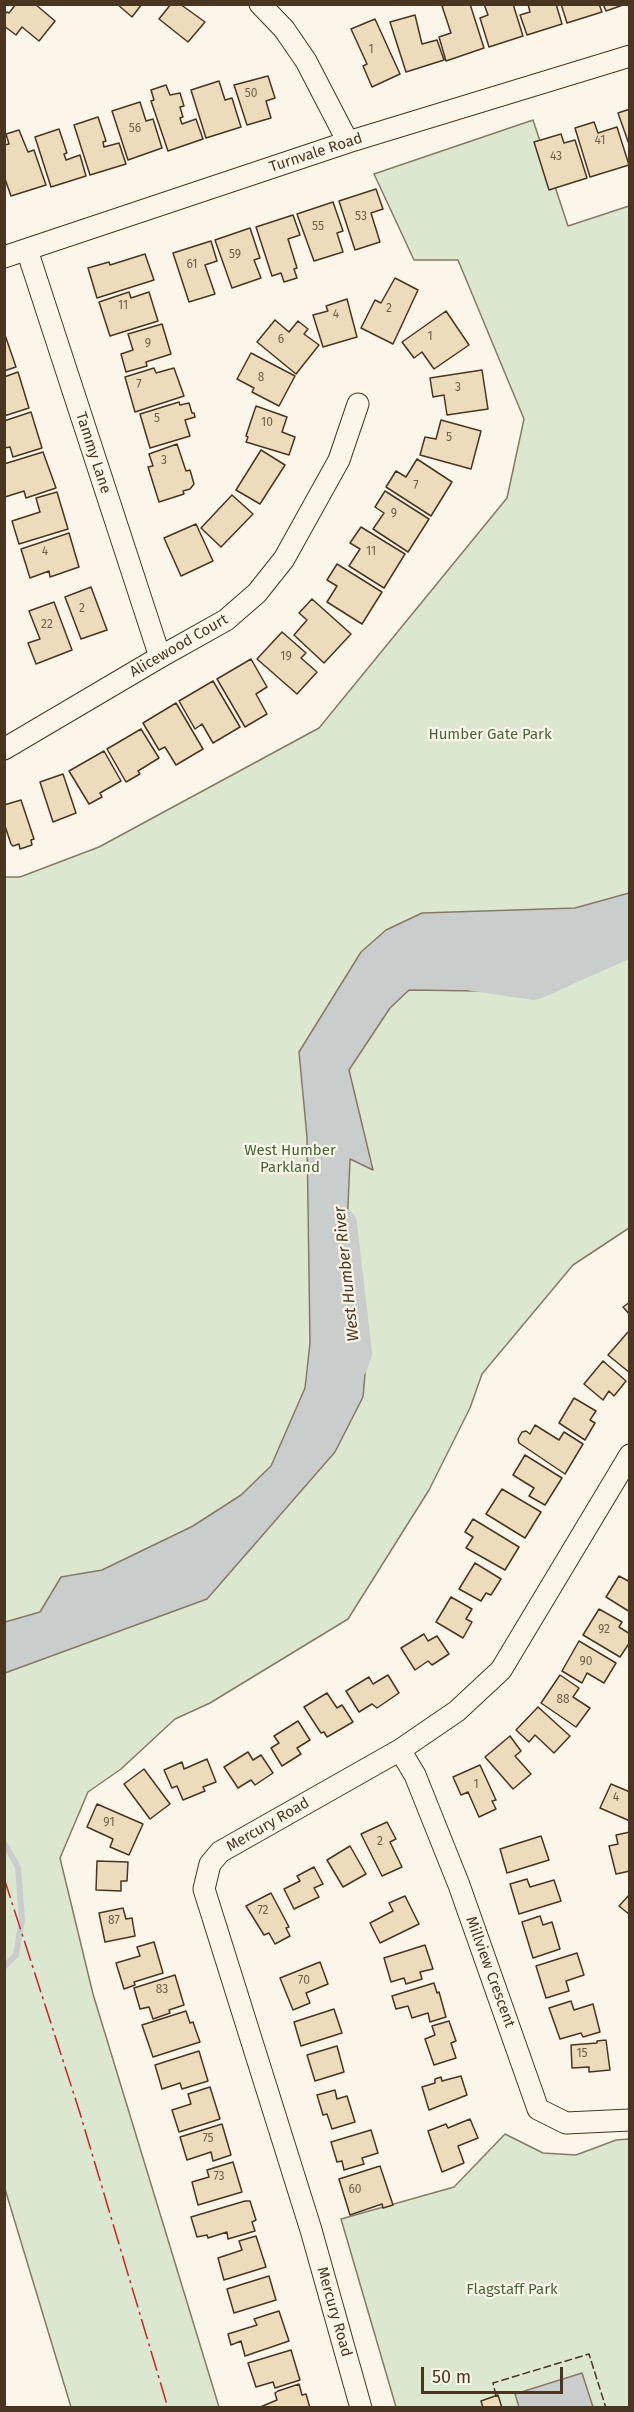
<!DOCTYPE html>
<html>
<head>
<meta charset="utf-8">
<style>
  body { margin:0 }
  #map { position:relative; width:634px; height:2412px; overflow:hidden; background:#fbf6e9; font-family:"Fira Sans",sans-serif }
  canvas { display:block }
  .frame { position:absolute; inset:0; border:6px solid #4a3520; pointer-events:none }
  .scale { position:absolute; left:421px; top:2367px; width:142px; height:27px; box-sizing:border-box; border:3px solid #4a3520; border-top:0; padding-left:8px; font-size:18px; line-height:21px; white-space:nowrap; color:#4a3520; -webkit-text-stroke:4px #fbf6e9; paint-order:stroke }
</style>
</head>
<body>
<div id="map">
<canvas width="634" height="2412"></canvas>
<div class="frame"></div>
<div class="scale">50 m</div>
</div>
<script>
const g = document.querySelector('canvas').getContext('2d');
g.lineJoin = 'round';
function fill(path, color) { g.fillStyle = color; g.fill(path, 'evenodd'); }
const poly = rows => new Path2D(rows.map(r => 'M' + r).join(''));
function stroke(path, color, width, dash) { g.strokeStyle = color; g.lineWidth = width; g.lineCap = dash ? 'butt' : 'round'; g.setLineDash(dash || []); g.stroke(path); }
function drawText(font, color, halo, rows, align = 'center') {
  g.font = font + ' "Fira Sans",sans-serif'; g.lineWidth = 4.5; g.setLineDash([]); g.textBaseline = 'middle'; g.strokeStyle = halo; g.fillStyle = color; for (const [text, x, y, turn = 0] of rows) {
    g.save(); g.translate(x, y); g.rotate((+turn || 0) * Math.PI / 180); g.textAlign = isNaN(turn) ? turn : align; if (halo) g.strokeText(text, 0, 0); g.fillText(text, 0, 0); g.restore();
  }
}
const green = poly([
  [533,120,568,226,629,206,629,1228,573,1265,482,1374,470,1408,429,1490,348,1619,210,1703,175,1719,121,1769,88,1792,60,1858,93,1994,219,2407,71,2407,5,2189,4,877,20,877,99,847,319,728,507,498,524,419,458,260,414,260,374,174,533,120],
  [505,2134,543,2153,576,2155,616,2140,629,2139,629,2407,396,2407,341,2219,454,2187,505,2134]
]);
const water = poly([
  [629,893,629,955,480,991,409,990,390,1008,349,1070,373,1170,350,1159,344,1300,348,1316,368,1341,363,1397,335,1452,207,1599,5,1673,5,1622,40,1612,61,1577,102,1570,193,1526,241,1495,271,1466,305,1388,310,1343,307,1137,299,1052,361,952,386,930,422,913,575,908,629,893],
  [582,2373,593,2407,519,2407,515,2394,582,2373]
]);
const stream = poly([
  [4,1843,18,1867,22,1919,16,1955,4,1967]
]);
const river = poly([
  [473,974,534,983,630,940],
  [340,1224,355,1353,351,1364]
]);
const building = poly([
  [16,4,35,4,55,21,39,41,22,27,16,35,4,26,4,15,7,12,9,13,16,4],
  [117,4,142,4,132,17,117,4],
  [171,4,180,4,205,22,188,42,159,19,171,4],
  [448,4,470,4,484,48,446,61,439,37,451,33,442,6,448,4],
  [484,4,513,4,523,36,489,47,480,18,488,15,484,4],
  [528,4,556,4,562,24,527,35,520,15,530,12,528,4],
  [561,4,599,4,602,12,567,23,561,4],
  [603,4,626,4,606,11,603,4],
  [415,15,422,44,437,40,444,60,406,72,390,22,415,15],
  [375,19,400,74,372,87,363,66,367,64,351,29,375,19],
  [268,76,275,98,266,101,271,118,247,125,234,85,268,76],
  [219,81,225,100,232,98,241,127,206,138,191,90,219,81],
  [166,85,170,95,180,93,184,106,180,107,183,117,180,118,182,124,196,119,203,139,168,151,151,101,154,100,151,90,166,85],
  [140,102,146,121,153,119,162,148,128,160,112,111,140,102],
  [630,109,630,147,618,113,630,109],
  [98,117,106,141,103,142,104,147,119,143,126,164,90,175,74,125,98,117],
  [594,122,598,133,617,127,629,165,590,177,575,128,594,122],
  [59,129,67,153,64,154,66,160,80,155,86,176,51,187,35,137,59,129],
  [19,130,28,152,34,150,36,156,46,185,11,196,4,176,4,145,9,144,6,134,19,130],
  [561,134,564,143,575,140,587,178,549,190,534,142,561,134],
  [376,189,383,209,371,213,380,242,355,250,339,201,376,189],
  [333,202,343,231,337,233,343,252,314,261,297,214,333,202],
  [293,215,300,235,288,239,297,268,294,269,297,278,284,282,281,273,272,276,256,227,293,215],
  [250,228,260,258,254,260,261,278,232,288,215,240,250,228],
  [211,241,217,261,205,265,215,294,189,302,173,253,211,241],
  [145,254,154,280,97,298,88,268,109,262,110,265,145,254],
  [395,278,418,290,393,344,361,328,375,300,381,303,395,278],
  [129,292,131,298,149,292,158,321,110,336,99,302,129,292],
  [347,299,357,337,323,347,313,315,328,311,326,306,347,299],
  [446,311,469,345,434,369,422,352,414,358,402,342,446,311],
  [275,320,289,332,298,321,308,329,304,334,319,345,296,374,257,342,275,320],
  [162,324,171,354,146,362,147,366,126,372,121,354,133,350,128,334,162,324],
  [4,332,16,367,4,371,4,332],
  [251,353,295,376,279,406,252,392,254,388,237,379,251,353],
  [154,368,156,373,174,368,184,396,135,412,125,377,154,368],
  [482,370,488,409,447,415,444,395,433,397,430,378,482,370],
  [18,372,29,408,4,416,4,377,18,372],
  [179,402,180,405,189,403,192,413,194,413,195,417,185,420,190,436,150,448,140,414,179,402],
  [256,406,287,417,282,432,295,437,289,455,246,442,248,437,246,436,256,406],
  [31,412,42,448,13,457,10,447,4,448,4,421,31,412],
  [441,420,481,431,471,469,420,455,425,437,436,439,441,420],
  [177,444,186,471,190,470,194,484,190,489,183,491,184,494,159,502,148,467,153,466,149,454,177,444],
  [261,450,285,465,260,504,236,490,261,450],
  [43,452,56,488,26,498,24,491,5,497,4,464,43,452],
  [417,459,452,482,431,516,386,487,396,471,406,477,417,459],
  [385,491,429,519,408,552,373,529,384,513,375,507,385,491],
  [57,492,68,529,19,544,12,521,40,512,36,498,57,492],
  [232,495,253,514,221,547,201,528,232,495],
  [196,524,213,561,181,576,164,538,196,524],
  [361,527,405,554,384,588,349,566,360,549,350,543,361,527],
  [69,533,79,567,50,577,49,571,30,578,21,549,69,533],
  [337,564,382,592,362,624,327,602,337,586,327,580,337,564],
  [91,587,107,630,81,639,65,597,91,587],
  [312,599,351,634,324,663,294,635,307,620,299,613,312,599],
  [54,602,72,650,36,664,28,643,40,639,29,611,54,602],
  [282,632,306,653,301,658,317,672,297,694,257,659,282,632],
  [251,659,267,687,256,694,267,714,245,727,217,679,251,659],
  [213,681,240,727,213,743,202,724,195,729,179,701,213,681],
  [176,703,203,749,176,765,165,747,159,750,143,723,176,703],
  [141,729,159,758,138,771,140,774,126,782,107,749,141,729],
  [104,751,121,781,100,793,102,797,89,804,69,771,104,751],
  [63,774,76,813,53,822,40,782,63,774],
  [21,800,34,839,31,840,32,845,20,849,19,844,13,846,11,844,4,823,4,805,21,800],
  [630,1302,630,1315,623,1307,630,1302],
  [628,1332,630,1333,630,1373,608,1355,628,1332],
  [603,1361,626,1381,614,1396,609,1391,603,1400,584,1384,603,1361],
  [574,1398,596,1411,590,1420,595,1423,585,1440,559,1423,574,1398],
  [535,1425,559,1440,564,1432,583,1444,565,1474,519,1443,518,1439,522,1432,526,1431,530,1434,535,1425],
  [525,1455,562,1478,545,1505,529,1496,534,1488,513,1475,525,1455],
  [502,1489,541,1512,525,1538,486,1514,502,1489],
  [473,1519,519,1547,505,1570,466,1548,473,1537,465,1532,473,1519],
  [475,1563,501,1579,491,1595,486,1593,481,1601,459,1589,475,1563],
  [619,1576,630,1582,630,1612,606,1597,619,1576],
  [451,1597,472,1609,466,1619,472,1622,463,1638,436,1622,451,1597],
  [599,1609,622,1622,619,1627,630,1634,630,1642,620,1657,583,1635,599,1609],
  [424,1634,428,1641,437,1636,449,1654,432,1665,428,1661,415,1670,401,1648,424,1634],
  [579,1641,616,1663,604,1683,587,1673,582,1683,562,1671,579,1641],
  [388,1675,399,1693,377,1708,372,1704,359,1712,346,1691,369,1677,373,1684,388,1675],
  [560,1675,579,1688,573,1697,590,1708,576,1727,541,1703,560,1675],
  [327,1693,337,1708,342,1705,353,1722,327,1737,324,1732,321,1733,304,1707,327,1693],
  [538,1707,570,1736,554,1753,535,1735,529,1742,516,1730,538,1707],
  [298,1721,310,1740,297,1748,301,1754,282,1766,271,1748,279,1743,274,1736,298,1721],
  [510,1736,521,1751,515,1756,531,1774,513,1789,485,1757,510,1736],
  [248,1752,253,1760,261,1755,273,1773,255,1785,251,1780,238,1788,224,1767,248,1752],
  [207,1759,216,1782,203,1787,205,1791,183,1800,177,1786,172,1788,164,1770,182,1762,184,1769,207,1759],
  [480,1765,496,1800,492,1801,496,1809,479,1817,468,1792,461,1795,453,1777,480,1765],
  [144,1769,170,1804,150,1819,124,1784,144,1769],
  [611,1784,630,1792,630,1821,600,1808,611,1784],
  [97,1804,143,1824,129,1855,110,1847,113,1839,87,1827,97,1804],
  [387,1822,396,1839,390,1842,402,1867,382,1876,361,1834,387,1822],
  [630,1832,630,1871,616,1874,609,1846,618,1844,616,1835,630,1832],
  [541,1836,549,1860,507,1873,500,1849,541,1836],
  [350,1846,366,1874,343,1887,327,1860,350,1846],
  [97,1861,128,1862,127,1881,121,1881,121,1891,96,1890,97,1861],
  [314,1867,323,1884,314,1888,319,1897,294,1909,284,1889,300,1881,297,1876,314,1867],
  [527,1879,530,1887,554,1880,561,1901,519,1914,510,1884,527,1879],
  [271,1893,289,1927,286,1928,290,1936,275,1944,269,1933,264,1935,246,1906,271,1893],
  [630,1894,630,1915,619,1906,630,1894],
  [405,1896,419,1924,380,1943,370,1923,393,1911,389,1903,405,1896],
  [123,1908,126,1919,132,1918,135,1936,105,1942,99,1913,123,1908],
  [540,1916,543,1925,552,1922,560,1949,533,1958,522,1922,540,1916],
  [154,1942,163,1973,134,1982,135,1985,124,1989,116,1963,140,1956,137,1947,154,1942],
  [425,1945,433,1969,420,1972,422,1979,406,1984,404,1978,391,1982,384,1958,425,1945],
  [577,1953,584,1975,566,1981,569,1991,546,1998,536,1966,577,1953],
  [320,1962,328,1984,306,1993,310,2003,293,2010,280,1978,320,1962],
  [175,1975,184,2005,169,2010,170,2013,153,2019,149,2007,140,2009,134,1988,175,1975],
  [434,1983,437,1993,439,1992,446,2017,430,2022,428,2013,412,2018,408,2006,396,2009,392,1996,434,1983],
  [571,2001,574,2010,593,2004,600,2032,583,2037,581,2033,560,2039,549,2008,571,2001],
  [334,2009,342,2033,301,2046,294,2022,334,2009],
  [186,2011,190,2023,193,2022,200,2042,153,2057,142,2025,186,2011],
  [449,2021,456,2041,451,2043,456,2058,434,2065,425,2039,435,2035,432,2026,449,2021],
  [606,2040,610,2070,589,2072,589,2067,572,2068,571,2045,597,2043,597,2041,606,2040],
  [337,2046,344,2072,315,2081,307,2055,337,2046],
  [199,2051,208,2081,182,2089,180,2083,162,2089,155,2065,199,2051],
  [461,2076,467,2095,429,2110,422,2087,435,2083,435,2079,441,2077,442,2081,461,2076],
  [210,2087,220,2119,179,2132,172,2110,191,2104,188,2094,210,2087],
  [335,2090,337,2099,347,2096,355,2122,332,2129,327,2114,323,2115,317,2095,335,2090],
  [470,2119,478,2138,458,2146,464,2163,442,2172,428,2131,446,2124,448,2128,470,2119],
  [222,2124,231,2155,213,2161,211,2152,187,2160,180,2137,222,2124],
  [371,2130,378,2153,362,2158,364,2164,344,2170,342,2161,337,2162,331,2142,371,2130],
  [233,2162,242,2192,198,2205,192,2182,209,2177,207,2170,233,2162],
  [380,2166,393,2205,383,2208,382,2204,350,2215,339,2179,380,2166],
  [245,2201,250,2201,256,2220,252,2222,255,2231,228,2239,227,2232,208,2238,207,2235,197,2237,191,2217,245,2201],
  [256,2236,266,2267,224,2280,218,2258,242,2250,239,2241,256,2236],
  [269,2276,276,2300,234,2313,227,2289,269,2276],
  [279,2311,289,2341,245,2356,241,2341,231,2345,228,2334,257,2325,254,2319,279,2311],
  [291,2350,300,2380,275,2388,273,2382,256,2387,248,2363,291,2350],
  [299,2384,302,2395,306,2394,310,2408,258,2408,277,2400,275,2393,278,2391,299,2384],
  [498,2395,502,2408,483,2408,481,2401,498,2395]
]);
const minor = poly([
  [260,4,284,29,306,61,348,142],
  [27,250,160,657],
  [4,257,348,142,630,56],
  [4,749,160,657,226,620,257,593,284,559,339,460,358,404],
  [400,1750,415,1775,459,1885,538,2109,566,2123,630,2120],
  [361,2408,311,2230,204,1889,210,1864,220,1852,400,1750,457,1711,501,1670,630,1455]
]);
const fence = poly([
  [496,2396,493,2383,589,2354,606,2408]
]);
const power = poly([
  [4,1878,79,2110,168,2408]
]);
const numberNames = [
  ["1",371,50],
  ["50",251,94],
  ["56",135,129],
  ["41",600,141],
  ["43",556,157],
  ["53",361,217],
  ["55",318,227],
  ["59",235,255],
  ["61",192,265],
  ["11",123,306],
  ["2",389,309],
  ["4",336,315],
  ["1",430,337],
  ["6",281,340],
  ["9",148,344],
  ["8",261,378],
  ["7",139,385],
  ["3",458,388],
  ["5",157,419],
  ["10",267,423],
  ["5",449,438],
  ["3",164,461],
  ["7",416,486],
  ["9",394,514],
  ["4",45,552],
  ["11",371,552],
  ["2",82,609],
  ["22",47,625],
  ["19",286,657],
  ["92",604,1630],
  ["90",586,1662],
  ["88",563,1700],
  ["1",476,1785],
  ["4",616,1798],
  ["91",109,1823],
  ["2",380,1842],
  ["72",263,1911],
  ["87",114,1921],
  ["70",304,1981],
  ["83",162,1990],
  ["15",582,2054],
  ["75",208,2139],
  ["73",219,2177],
  ["60",355,2190]
];
const streetNames = [
  ["Turnvale Road",316,153,-18],
  ["Tammy Lane",93,453,72],
  ["Alicewood Court",179,646,-30],
  ["Mercury Road",268,1825,-30],
  ["Millview Crescent",490,1972,70],
  ["Mercury Road",334,2312,74]
];
const parkNames = [
  ["Humber Gate Park",490,735],
  ["West Humber",290,1151],
  ["Parkland",290,1168],
  ["Flagstaff Park",512,2290]
];
const waterNames = [
  ["West Humber River",347,1274,-96]
];
fill(green, '#dce7d0');
stroke(green, '#887966', 1.5);
fill(water, '#c9cecd');
stroke(water, '#887966', 1.5);
stroke(stream, '#c9cecd', 6);
stroke(river, '#c9cecd', 34);
fill(building, '#ecdcbc');
stroke(building, '#4a3520', 1.5);
stroke(minor, '#4a3520', 23);
stroke(minor, '#fbf6e9', 21);
stroke(fence, '#4a3520', 1.5, [8, 3]);
stroke(power, '#c62828', 1.5, [21, 4.5, 3, 4.5]);
drawText('12px', '#725f47', null, numberNames);
drawText('15px', '#4a3520', '#fbf6e9', streetNames);
drawText('15px', '#436837', '#fbf6e9', parkNames);
drawText('italic 16px', '#4a3520', '#fbf6e9', waterNames);
</script>
</body>
</html>
